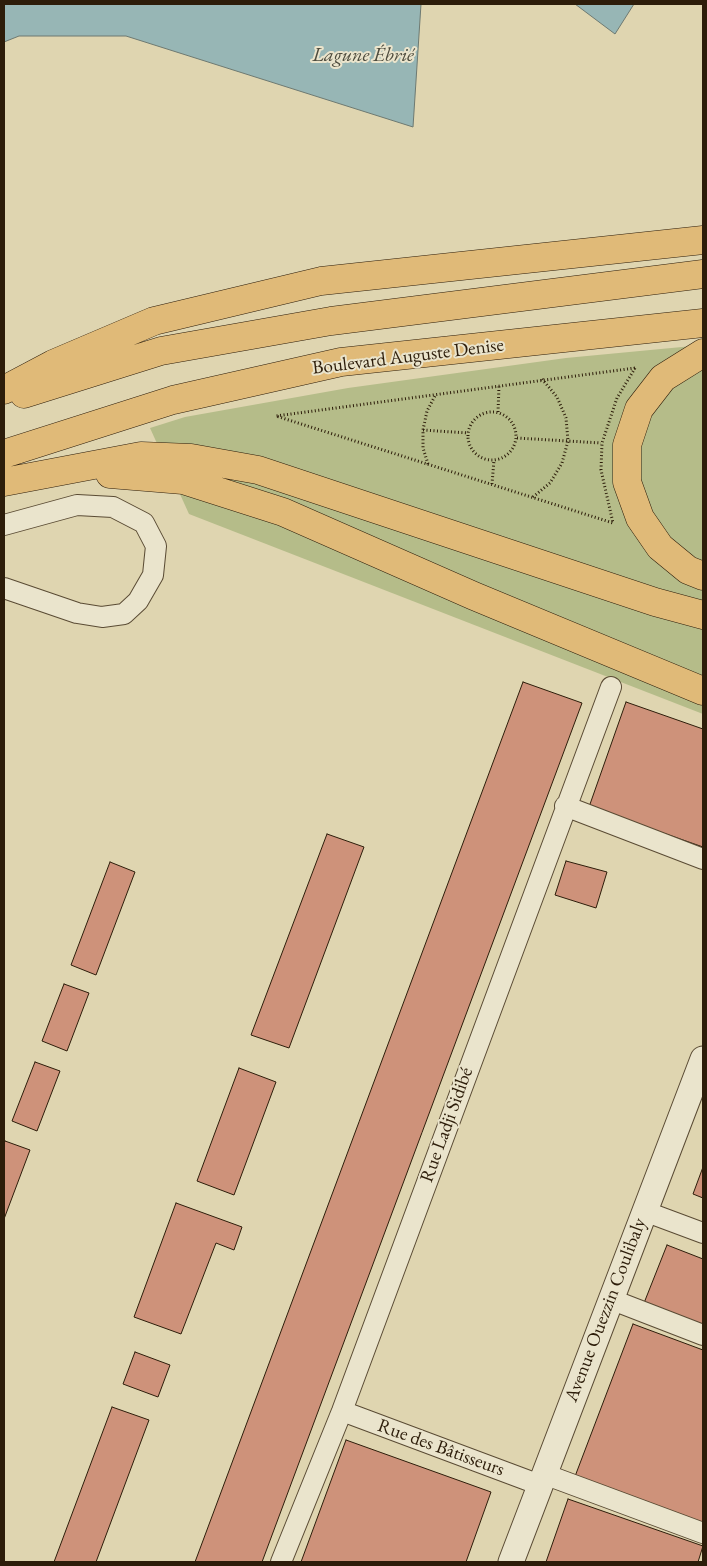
<!DOCTYPE html>
<html>
<head>
<meta charset="utf-8">
<style>
  body { margin:0 }
  #map { position:relative; width:707px; height:1566px; overflow:hidden; background:#dfd5b0; font-family:"EB Garamond",serif }
  canvas { display:block }
  .frame { position:absolute; inset:0; border:5px solid #2d1d0a; pointer-events:none }
</style>
</head>
<body>
<div id="map">
<canvas width="707" height="1566"></canvas>
<div class="frame"></div>
</div>
<script>
const g = document.querySelector('canvas').getContext('2d');
g.lineJoin = 'round';
function fill(path, color) { g.fillStyle = color; g.fill(path, 'evenodd'); }
const poly = rows => new Path2D(rows.map(r => 'M' + r).join(''));
function stroke(path, color, width, dash) { g.strokeStyle = color; g.lineWidth = width; g.lineCap = dash ? 'butt' : 'round'; g.setLineDash(dash || []); g.stroke(path); }
function drawText(font, color, halo, rows, align = 'center') {
  g.font = font + ' "EB Garamond",serif'; g.lineWidth = 4; g.setLineDash([]); g.textBaseline = 'middle'; g.strokeStyle = halo; g.fillStyle = color; for (const [text, x, y, turn = 0] of rows) {
    g.save(); g.translate(x, y); g.rotate((+turn || 0) * Math.PI / 180); g.textAlign = isNaN(turn) ? turn : align; if (halo) g.strokeText(text, 0, 0); g.fillText(text, 0, 0); g.restore();
  }
}
const green = poly([
  [703,345,703,714,189,514,150,428,185,417,348,388,566,358]
]);
const water = poly([
  [4,4,421,4,413,127,126,36,19,36,4,42,4,4],
  [575,4,634,4,615,34,575,4]
]);
const building = poly([
  [523,682,582,703,262,1562,195,1562,523,682],
  [626,702,703,729,703,847,589,807,626,702],
  [327,834,364,847,289,1048,251,1035,327,834],
  [566,861,607,872,596,908,555,895,566,861],
  [110,862,135,872,96,975,71,965,110,862],
  [64,984,89,993,67,1051,42,1041,64,984],
  [35,1062,60,1071,37,1131,12,1121,35,1062],
  [239,1068,276,1082,234,1195,197,1181,239,1068],
  [5,1141,30,1150,4,1219,4,1143,5,1141],
  [703,1167,703,1198,693,1194,703,1167],
  [176,1203,242,1227,234,1250,216,1243,181,1334,134,1317,176,1203],
  [667,1245,703,1259,703,1327,644,1303,667,1245],
  [633,1324,703,1350,703,1527,574,1479,633,1324],
  [135,1352,170,1365,158,1397,123,1384,135,1352],
  [112,1407,149,1420,96,1562,54,1562,112,1407],
  [346,1440,491,1492,466,1562,301,1562,346,1440],
  [568,1499,703,1546,698,1562,546,1562,568,1499]
]);
const path = poly([
  [635,368,617,398,602,443,601,470,613,523,276,416,635,368],
  '468 436a24 24 0 1 1 48 0a24 24 0 1 1-48 0Z',
  [498,412,499,386],
  [423,430,468,433],
  [517,438,601,443],
  [428,464,423,448,423,430,427,411,436,394],
  [492,484,494,460],
  [533,497,550,483,562,463,568,441,566,418,557,397,542,379]
]);
const minor = poly([
  [4,525,77,505,113,507,144,523,156,546,153,575,138,601,124,614,102,617,77,613,4,588],
  [565,806,703,859],
  [644,1211,703,1233],
  [610,1299,703,1335],
  [342,1411,540,1485],
  [544,1474,703,1533],
  [281,1562,342,1411,611,687]
]);
const tertiary = poly([
  [511,1562,703,1059]
]);
const trunk = poly([
  [703,353,663,378,639,409,627,445,627,482,640,518,660,547,688,570,703,576],
  [4,390,53,364,154,321,321,281,703,240],
  [24,394,161,351,331,321,703,274],
  [4,454,173,400,341,362,703,323],
  [110,474,183,480,283,512,474,596,703,691],
  [4,482,141,456,191,458,258,470,655,602,703,615]
]);
const streetNames = [
  ["Boulevard Auguste Denise",408,357,-7],
  ["Rue Ladji Sidibé",447,1125,-70],
  ["Avenue Ouezzin Coulibaly",606,1310,-69],
  ["Rue des Bâtisseurs",441,1448,20]
];
const waterNames = [
  ["Lagune Ébrié",363,56]
];
fill(green, '#b5bc89');
fill(water, '#97b6b5');
stroke(water, '#6d7971', 1);
fill(building, '#ce927a');
stroke(building, '#2d1d0a', 1);
stroke(minor, '#5a4b34', 22);
stroke(tertiary, '#5a4b34', 27);
stroke(trunk, '#2d1d0a', 29);
stroke(path, '#2d1d0a', 3, [1, 2.5]);
stroke(minor, '#eae4cc', 20);
stroke(tertiary, '#eae4cc', 25);
stroke(trunk, '#e0ba78', 28);
drawText('19px', '#2d1d0a', '#eae4cc', streetNames);
drawText('italic 20px', '#4d4b3d', '#eae4cc', waterNames);
</script>
</body>
</html>
